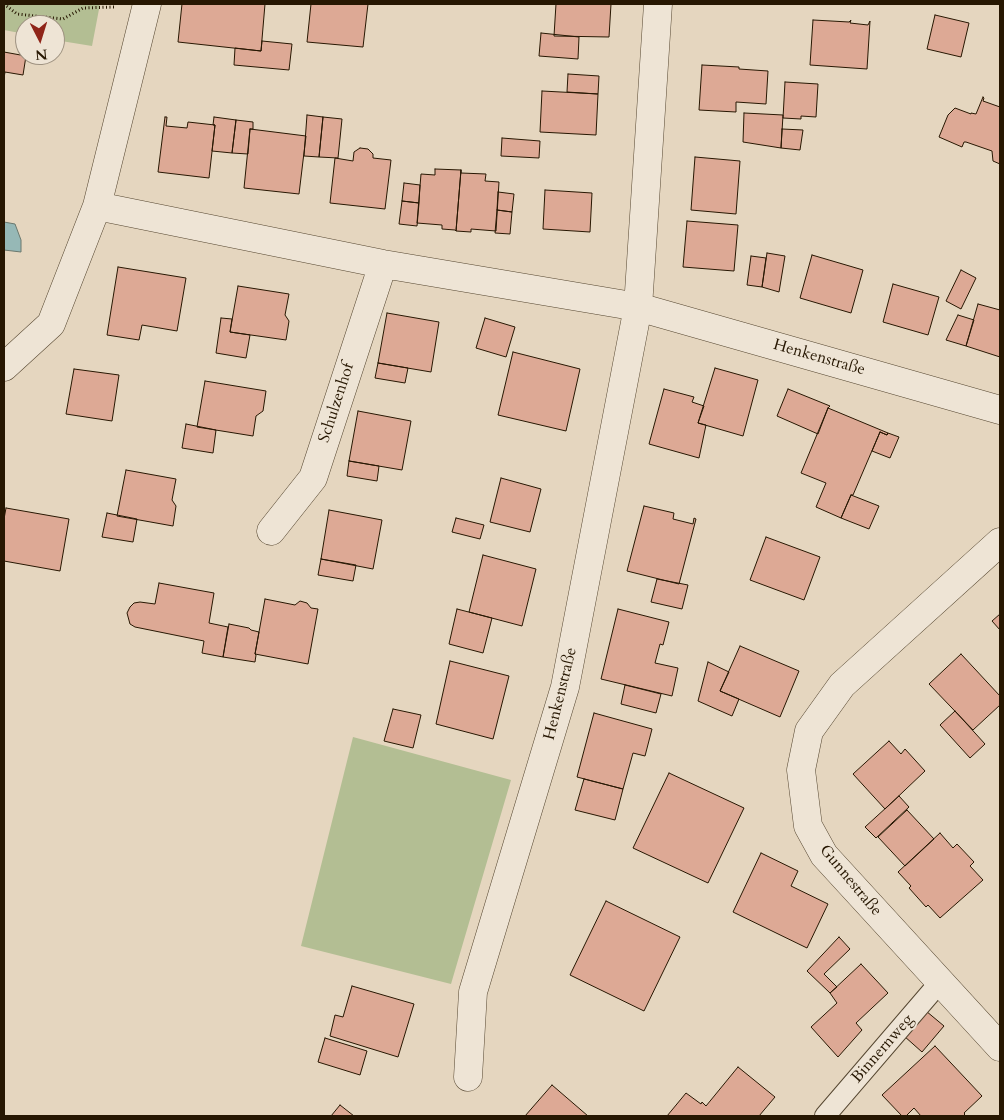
<!DOCTYPE html>
<html>
<head>
<meta charset="utf-8">
<style>
  body { margin:0 }
  #map { position:relative; width:1004px; height:1120px; overflow:hidden; background:#e5d6bf; font-family:Cardo,serif }
  canvas { display:block }
  .frame { position:absolute; inset:0; border:5px solid #271702; pointer-events:none }
  .north { position:absolute; left:15px; top:15px; width:50px; height:50px; box-sizing:border-box; background:#eee4d5; border:1px solid #9e9281; border-radius:50%; rotate:175deg; font-size:14px; font-weight:700; line-height:20px; text-align:center; color:#271702 }
  .north::after { content:''; display:block; margin:auto; width:18px; height:22px; background:#8f2418; clip-path:polygon(50% 0,100% 100%,50% 72%,0 100%) }
</style>
</head>
<body>
<div id="map">
<canvas width="1004" height="1120"></canvas>
<div class="frame"></div>
<div class="north">N</div>
</div>
<script>
const g = document.querySelector('canvas').getContext('2d');
g.lineJoin = 'round';
function fill(path, color) { g.fillStyle = color; g.fill(path, 'evenodd'); }
const poly = rows => new Path2D(rows.map(r => 'M' + r).join(''));
function stroke(path, color, width, dash) { g.strokeStyle = color; g.lineWidth = width; g.lineCap = dash ? 'butt' : 'round'; g.setLineDash(dash || []); g.stroke(path); }
function drawText(font, color, halo, rows, align = 'center') {
  g.font = font + ' Cardo,serif'; g.lineWidth = 4; g.setLineDash([]); g.textBaseline = 'middle'; g.strokeStyle = halo; g.fillStyle = color; for (const [text, x, y, turn = 0] of rows) {
    g.save(); g.translate(x, y); g.rotate((+turn || 0) * Math.PI / 180); g.textAlign = isNaN(turn) ? turn : align; if (halo) g.strokeText(text, 0, 0); g.fillText(text, 0, 0); g.restore();
  }
}
const green = poly([
  [4,4,100,4,92,46,55,40,55,25,25,25,25,34,4,30],
  [353,737,511,780,451,984,301,946]
]);
const water = poly([
  [4,222,15,224,21,240,21,252,4,250,4,222]
]);
const building = poly([
  [182,4,265,4,261,51,178,42,182,4],
  [311,4,368,4,363,47,307,42,311,4],
  [556,4,611,4,609,37,554,36,556,4],
  [935,15,969,23,961,57,927,49,935,15],
  [813,20,849,22,851,20,850,23,868,25,870,21,867,69,810,65,813,20],
  [541,33,579,37,578,59,539,56,541,33],
  [262,41,292,44,289,70,234,65,235,48,261,51,262,41],
  [4,52,26,56,23,75,5,72,4,78,4,52],
  [702,65,739,67,739,69,768,71,766,104,736,102,736,112,699,110,702,65],
  [568,74,599,76,598,94,567,92,568,74],
  [785,82,818,84,816,117,801,116,801,119,783,118,785,82],
  [542,91,598,94,596,135,540,132,542,91],
  [983,97,984,98,983,101,1000,107,1000,164,993,161,992,151,966,142,964,142,962,147,939,137,948,115,955,108,971,114,971,113,976,114,983,97],
  [744,113,783,115,781,148,743,142,744,113],
  [307,115,323,117,319,157,304,156,307,115],
  [165,117,167,117,166,126,187,128,188,122,215,125,209,178,158,172,165,117],
  [214,117,236,120,232,153,212,151,215,125,213,125,214,117],
  [323,117,342,119,338,158,319,157,323,117],
  [236,120,253,122,253,129,250,129,248,154,232,153,236,120],
  [250,129,306,136,299,194,244,188,250,129],
  [782,129,803,130,800,150,781,148,782,129],
  [502,138,540,141,539,158,501,156,502,138],
  [360,148,368,149,373,154,373,158,391,160,385,209,330,203,335,158,353,161,354,152,360,148],
  [695,157,740,161,736,214,691,210,695,157],
  [435,169,461,170,456,231,455,230,442,229,442,225,417,223,421,174,435,175,435,169],
  [461,170,461,173,486,174,485,181,499,182,496,231,471,229,471,232,456,231,461,170],
  [404,183,420,185,419,203,402,201,404,183],
  [545,190,592,193,590,232,543,229,545,190],
  [498,192,514,194,512,212,497,210,498,192],
  [402,201,419,203,417,226,399,224,402,201],
  [497,210,512,212,510,234,495,233,497,210],
  [687,221,738,225,734,271,683,267,687,221],
  [767,253,785,256,779,292,762,287,767,253],
  [812,255,863,270,851,313,800,298,812,255],
  [751,256,766,258,762,287,747,285,751,256],
  [118,267,186,278,177,331,142,325,139,340,107,335,118,267],
  [961,270,976,278,961,309,946,301,961,270],
  [893,284,939,297,928,335,883,322,893,284],
  [238,286,289,294,285,315,289,321,286,340,230,332,238,286],
  [978,304,1000,310,1000,357,966,346,978,304],
  [387,313,439,322,431,372,378,363,387,313],
  [958,315,974,320,966,346,946,340,958,315],
  [221,318,232,319,230,332,250,335,246,358,216,353,221,318],
  [485,318,515,327,506,357,476,348,485,318],
  [513,352,580,369,566,431,498,415,513,352],
  [378,363,408,368,405,383,375,378,378,363],
  [715,368,758,380,743,436,698,423,715,368],
  [74,369,119,375,112,421,66,414,74,369],
  [205,381,266,391,263,411,256,416,253,436,197,427,205,381],
  [664,389,694,397,692,402,704,406,698,423,706,425,699,458,649,444,664,389],
  [788,389,830,406,828,408,818,434,777,416,788,389],
  [828,408,888,433,887,435,880,432,853,495,851,495,841,518,816,507,826,483,801,473,828,408],
  [358,411,411,421,402,470,349,461,358,411],
  [186,424,216,430,213,453,182,448,186,424],
  [880,432,887,435,888,433,899,437,890,458,872,451,880,432],
  [349,461,379,466,377,481,347,476,349,461],
  [126,470,176,479,172,500,176,506,173,526,117,516,126,470],
  [501,478,541,489,530,532,490,522,501,478],
  [851,495,879,506,869,529,841,518,851,495],
  [644,506,674,513,673,519,693,524,694,518,696,519,679,584,627,571,644,506],
  [6,508,69,519,60,571,4,561,4,519,6,508],
  [329,510,382,520,373,569,321,559,329,510],
  [107,513,137,519,133,542,102,537,107,513],
  [456,518,484,525,480,539,452,532,456,518],
  [766,537,820,557,804,600,750,580,766,537],
  [483,555,536,569,522,626,469,612,483,555],
  [321,559,356,565,353,581,318,575,321,559],
  [657,579,688,585,682,609,651,602,657,579],
  [159,583,214,593,209,623,228,627,223,657,202,653,204,641,135,627,130,624,127,613,130,607,134,603,140,602,155,604,159,583],
  [265,599,295,605,300,601,307,603,311,608,318,609,308,664,255,654,265,599],
  [457,609,492,618,483,653,449,644,457,609],
  [618,609,669,622,663,645,660,644,655,663,678,668,672,696,601,679,618,609],
  [1000,614,1000,630,992,621,1000,614],
  [229,624,249,628,251,630,259,632,255,654,256,655,255,662,223,657,229,624],
  [740,646,799,671,780,717,720,691,740,646],
  [961,654,1000,696,1000,705,973,730,929,684,961,654],
  [450,661,509,676,493,739,436,724,450,661],
  [708,662,729,672,720,691,739,699,732,716,698,701,708,662],
  [625,685,661,694,656,713,621,704,625,685],
  [393,709,421,715,413,748,384,741,393,709],
  [955,711,985,744,970,758,940,725,955,711],
  [594,713,652,729,645,756,633,753,623,789,577,777,594,713],
  [889,741,901,754,905,749,925,771,885,809,853,774,889,741],
  [669,773,744,808,708,883,633,848,669,773],
  [584,779,623,789,615,820,575,810,584,779],
  [899,796,909,807,876,838,865,827,899,796],
  [907,810,934,839,905,866,878,837,907,810],
  [940,833,953,848,957,844,974,862,970,866,983,880,940,918,928,905,926,907,909,888,911,886,898,872,940,833],
  [761,853,798,871,791,886,828,904,807,948,733,912,761,853],
  [606,901,680,937,644,1011,570,975,606,901],
  [839,937,850,949,824,974,837,987,830,993,807,971,839,937],
  [861,964,888,993,856,1023,862,1030,838,1057,811,1027,837,1003,830,993,861,964],
  [352,986,414,1004,398,1057,330,1036,335,1015,343,1017,352,986],
  [926,1011,944,1026,922,1052,904,1036,926,1011],
  [325,1038,367,1051,360,1075,318,1062,325,1038],
  [935,1046,982,1096,964,1113,965,1114,963,1116,921,1116,914,1108,906,1116,902,1116,882,1095,935,1046],
  [738,1067,775,1097,759,1116,667,1116,686,1093,701,1104,702,1102,706,1106,738,1067],
  [552,1085,588,1116,525,1116,552,1085],
  [340,1105,354,1116,331,1116,340,1105]
]);
const path = poly([
  [4,4,17,14,63,19,83,8,114,7]
]);
const lane = poly([
  [825,1116,940,982]
]);
const street = poly([
  [97,206,383,264,638,307,1000,410],
  [4,367,51,324,97,206,147,4],
  [271,531,313,478,383,264],
  [1000,542,842,685,809,731,801,770,808,826,824,855,1000,1047],
  [468,1077,473,992,565,687,638,307,658,4]
]);
const streetNames = [
  ["Henkenstraße",819,358,16],
  ["Schulzenhof",337,403,-72],
  ["Henkenstraße",561,694,-76],
  ["Gunnestraße",850,881,50],
  ["Binnernweg",883,1049,-49]
];
fill(green, '#b3be93');
fill(water, '#96b8b6');
stroke(water, '#6a786e', 1);
fill(building, '#dda995');
stroke(building, '#271702', 1);
stroke(lane, '#564731', 22);
stroke(street, '#564731', 29);
stroke(path, '#271702', 3, [1, 2.5]);
stroke(lane, '#eee4d5', 20);
stroke(street, '#eee4d5', 28);
drawText('16px', '#271702', '#eee4d5', streetNames);
</script>
</body>
</html>
